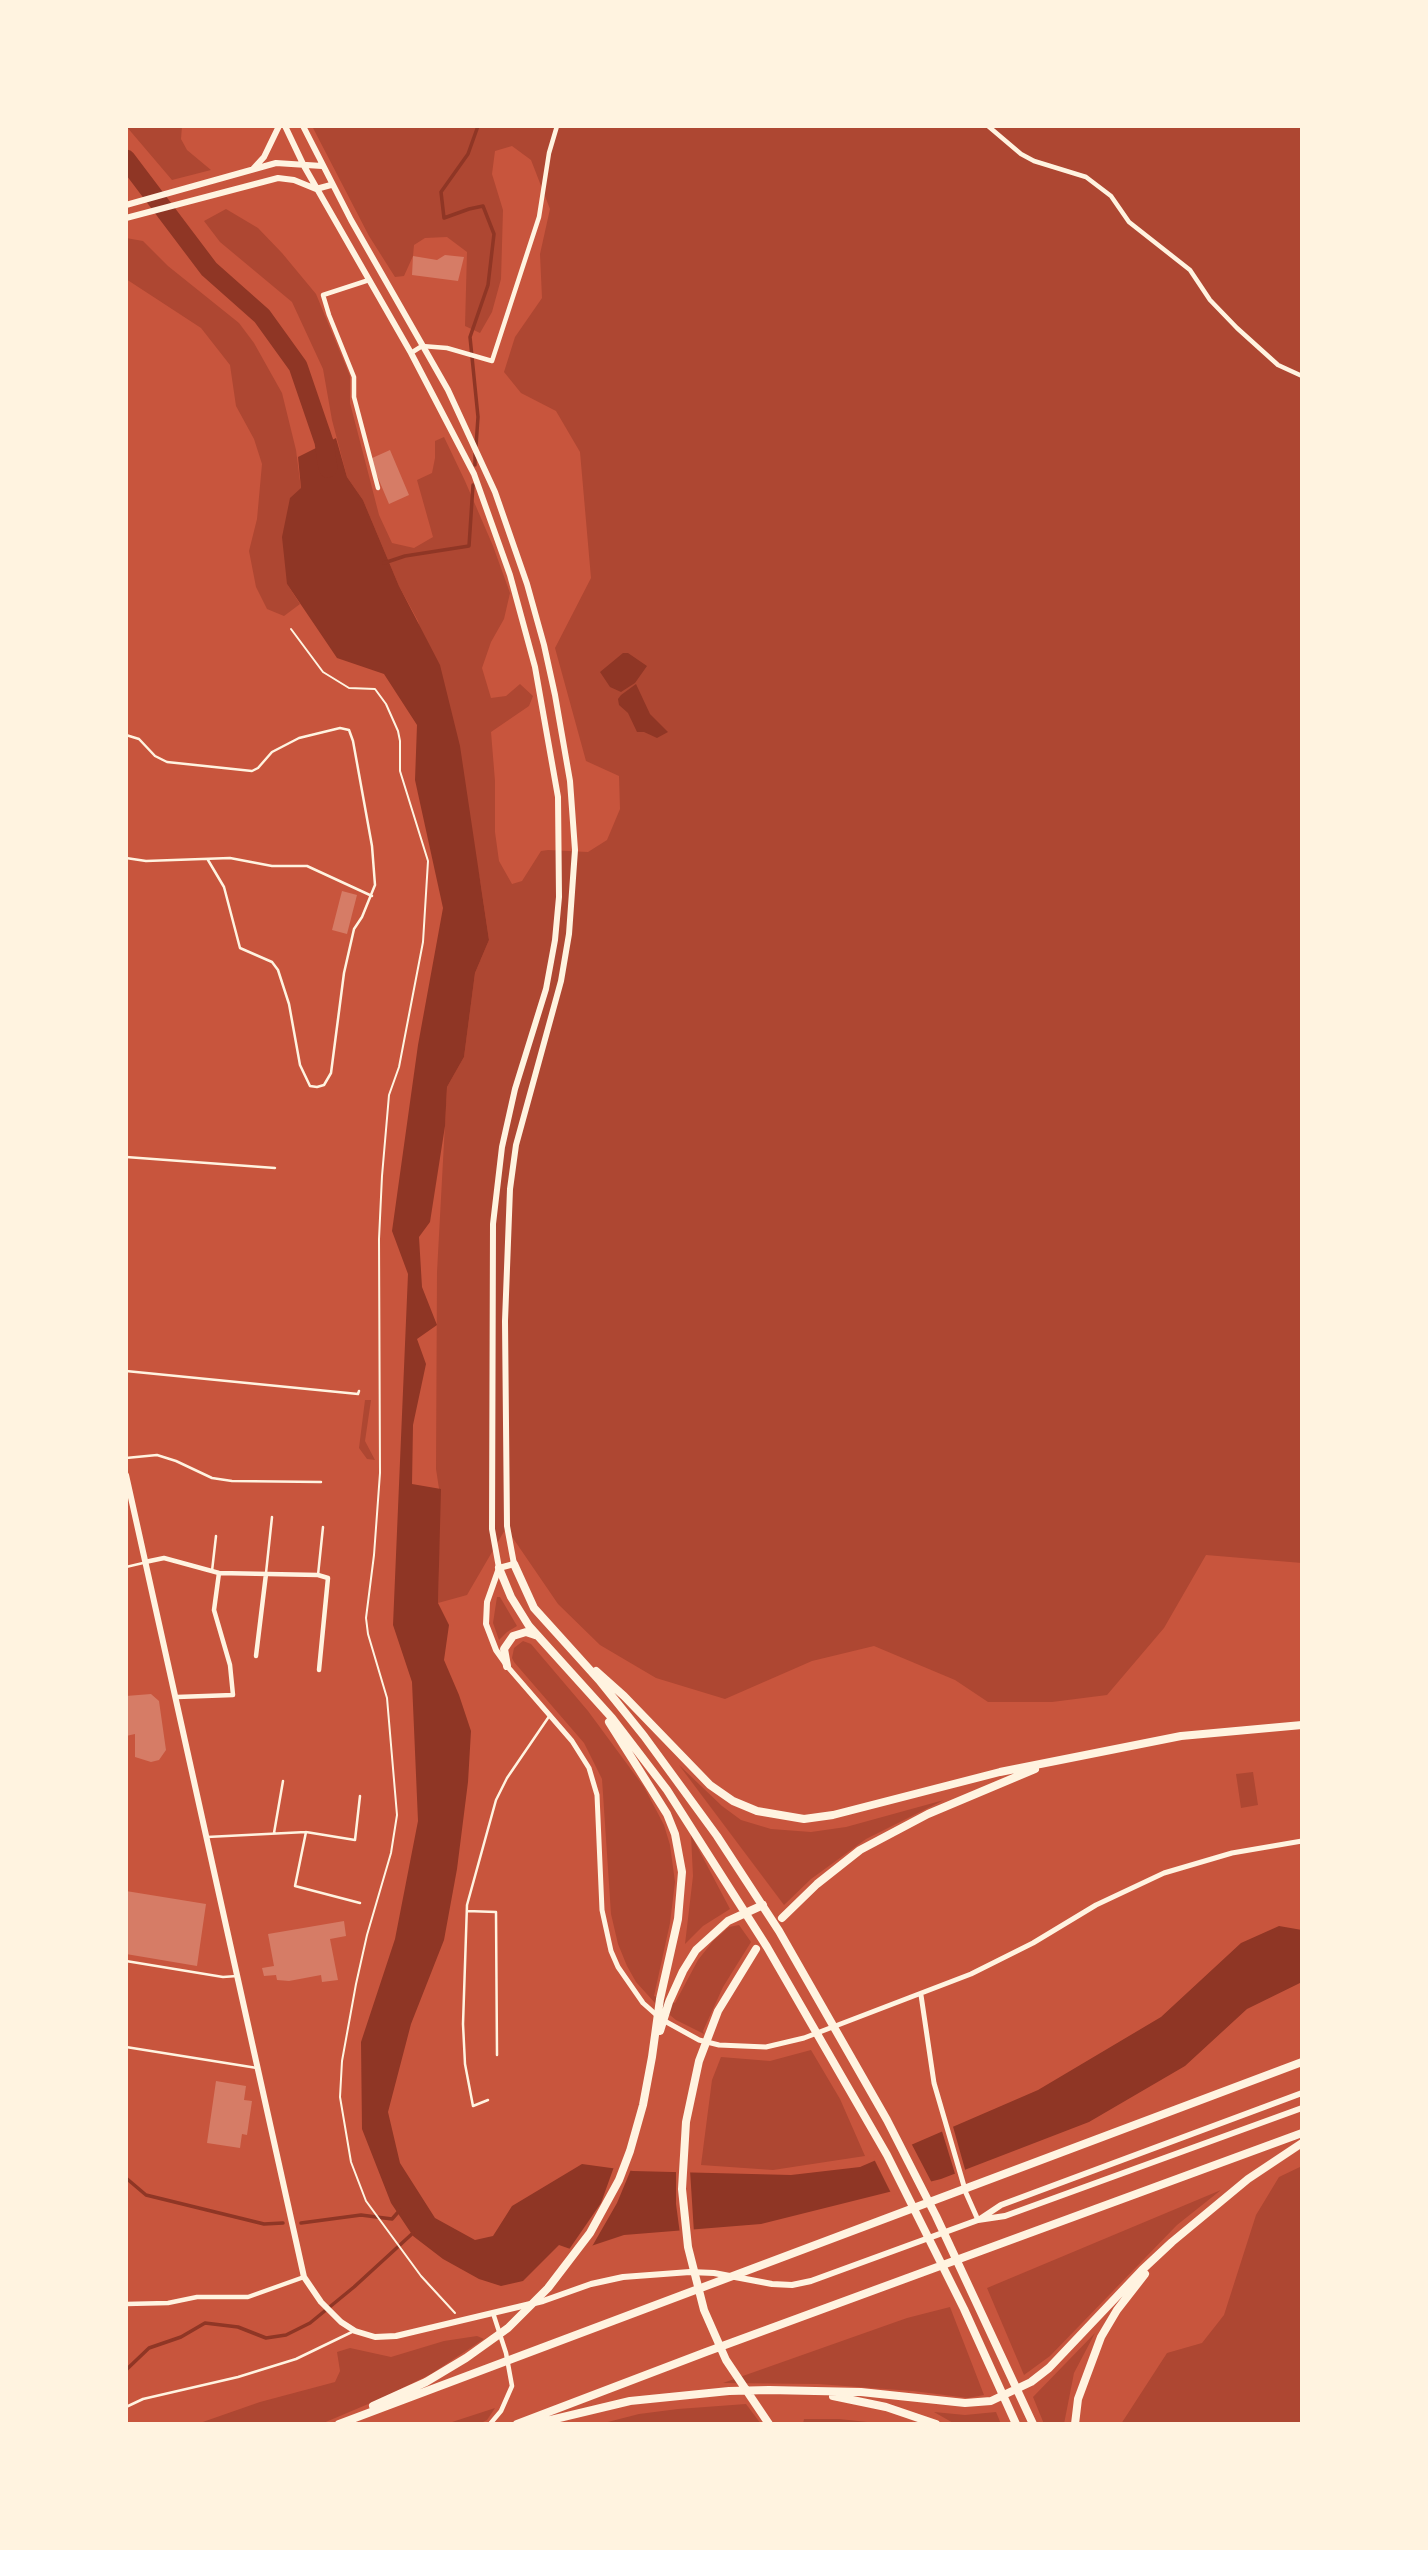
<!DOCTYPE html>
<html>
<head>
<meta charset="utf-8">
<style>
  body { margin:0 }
  #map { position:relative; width:1428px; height:2550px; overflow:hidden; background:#c8553d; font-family:Signika,sans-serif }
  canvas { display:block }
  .frame { position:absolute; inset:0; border:128px solid #fff3e0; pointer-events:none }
</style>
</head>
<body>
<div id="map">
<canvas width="1428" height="2550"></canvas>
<div class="frame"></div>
</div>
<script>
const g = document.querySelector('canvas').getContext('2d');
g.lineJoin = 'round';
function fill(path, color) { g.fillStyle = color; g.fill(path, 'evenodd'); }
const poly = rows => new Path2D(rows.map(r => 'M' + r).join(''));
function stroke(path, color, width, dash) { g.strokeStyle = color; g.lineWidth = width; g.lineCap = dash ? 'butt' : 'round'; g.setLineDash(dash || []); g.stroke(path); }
const green = poly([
  [126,126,182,126,181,139,187,150,211,170,172,180],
  [312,126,1302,126,1302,1563,1206,1555,1164,1628,1107,1695,1052,1702,988,1702,955,1680,874,1646,812,1661,725,1699,656,1678,600,1645,558,1604,506,1528,467,1595,438,1603,440,1495,436,1469,437,1272,447,1087,464,1057,475,973,489,940,481,886,469,819,418,621,399,586,363,500,347,477,332,420,323,369,292,302,220,242,204,221,226,209,258,228,282,253,316,294,350,376,350,403,370,480,379,515,392,543,414,548,433,537,417,480,432,473,435,458,435,441,444,437,465,481,493,546,510,593,504,619,491,642,482,668,491,698,506,696,520,684,533,696,529,706,491,732,495,781,495,832,499,861,512,884,522,881,541,851,548,850,588,852,607,840,620,809,619,776,586,761,555,648,591,578,580,452,556,411,521,393,504,372,515,337,542,298,540,254,550,209,531,160,512,146,495,151,492,174,503,210,501,279,492,312,480,333,465,326,467,252,447,237,425,238,414,245,413,256,404,276,395,277,369,236],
  [126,238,143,241,168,266,239,323,254,343,282,393,296,450,301,489,287,584,300,604,284,616,267,609,256,587,249,551,257,519,262,464,254,439,236,406,230,365,201,328,126,279],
  [365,1400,371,1400,365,1441,375,1460,367,1459,359,1448],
  [497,1597,500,1597,517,1626,507,1632,499,1640,493,1623],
  [523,1641,531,1644,588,1711,644,1787,664,1825,670,1845,675,1882,670,1923,654,1996,675,2003,698,1960,713,1941,729,1927,739,1925,751,1942,723,1987,703,2031,704,2034,676,2020,655,2003,636,1982,627,1966,618,1944,611,1914,602,1779,584,1743,514,1662,512,1658,514,1648],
  [679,1765,722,1806,741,1820,771,1829,811,1832,846,1827,944,1800,866,1839,811,1879,784,1905],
  [1253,1772,1258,1805,1241,1808,1236,1774],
  [691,1835,730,1909,703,1926,685,1944,693,1876],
  [811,2050,840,2099,865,2156,773,2170,701,2165,712,2080,721,2057,770,2061],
  [1302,2166,1302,2424,1121,2424,1167,2353,1202,2343,1224,2315,1256,2215,1279,2177],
  [1221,2190,1177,2225,1050,2356,1024,2375,987,2288],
  [950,2307,984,2395,968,2398,913,2391,818,2384,723,2383,907,2318],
  [1095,2333,1074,2373,1064,2424,1044,2424,1033,2397],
  [477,2336,484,2339,431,2374,380,2399,321,2424,197,2424,260,2402,335,2382,340,2371,337,2352,350,2348,391,2357,444,2341],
  [746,2404,761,2424,600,2424,639,2414,678,2409],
  [495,2408,487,2420,479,2424,446,2424],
  [934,2412,965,2415,996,2412,1001,2424,955,2424],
  [804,2419,839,2419,886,2424,803,2424]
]);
const water = poly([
  [336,438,347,477,363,500,399,586,440,665,460,746,489,940,475,973,464,1057,447,1087,445,1126,430,1222,419,1237,422,1287,437,1325,417,1339,426,1364,413,1425,412,1484,441,1489,438,1603,449,1625,444,1660,459,1695,471,1731,468,1782,457,1869,444,1940,411,2024,388,2112,400,2163,435,2218,475,2240,493,2236,512,2206,582,2164,633,2171,791,2175,860,2167,1038,2090,1161,2017,1241,1943,1279,1926,1302,1930,1302,1982,1247,2009,1185,2066,1089,2122,941,2179,761,2224,624,2235,576,2251,559,2245,523,2281,501,2286,479,2279,443,2259,413,2236,391,2203,362,2129,361,2042,395,1939,418,1821,412,1682,393,1625,408,1274,392,1231,418,1045,443,908,415,780,417,725,384,674,337,658,287,584,282,537,290,498,301,488,298,457],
  [623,653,628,653,647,666,635,683,621,692,610,687,600,672],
  [636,684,650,714,668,732,657,738,644,732,637,732,628,713,619,705,618,699,621,695]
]);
const pier = poly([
  [952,2123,966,2173,956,2177,941,2128],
  [910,2141,933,2185,892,2195,873,2157],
  [615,2164,632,2167,617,2203,590,2250,576,2254,568,2251,601,2203],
  [676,2169,690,2170,694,2233,680,2234,676,2204]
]);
const stream = poly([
  [476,446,478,417,470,337,488,285,494,234,483,206,469,209,444,218,441,192,468,154,478,126],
  [475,465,475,454],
  [384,563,405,556,469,546,473,485],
  [126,2178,146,2195,264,2224,283,2223],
  [301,2223,361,2215,392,2219,400,2210],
  [126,2370,149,2348,181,2337,205,2323,238,2327,266,2338,286,2335,310,2323,354,2287,413,2233]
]);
const river = poly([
  [126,159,209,269,262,316,298,366,324,442,328,468]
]);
const building = poly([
  [445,255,464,257,458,281,412,275,413,256,437,260],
  [390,450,409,495,389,504,370,459],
  [342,891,357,895,347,934,332,930],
  [151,1694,159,1701,166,1750,159,1760,151,1762,135,1757,135,1734,126,1736,126,1696],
  [126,1891,206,1904,197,1966,126,1954],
  [344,1921,346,1936,330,1939,338,1980,322,1982,321,1975,289,1981,277,1980,276,1975,264,1976,262,1968,274,1966,268,1934],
  [216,2081,246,2086,244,2100,252,2101,247,2135,242,2134,240,2148,207,2143]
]);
const path = poly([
  [291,629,323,672,349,688,375,689,386,704,398,731,400,741,400,771,428,861,423,942,399,1067,389,1095,382,1176,379,1239,380,1473,374,1555,366,1618,368,1634,387,1698,397,1815,391,1853,367,1935,356,1984,342,2061,340,2097,351,2162,366,2201,421,2276,455,2313]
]);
const service = poly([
  [126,735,139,739,155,756,167,762,252,771,258,768,272,752,299,738,340,728,349,730,353,741,372,846,375,885,362,917,354,929,344,973,331,1073,324,1085,317,1087,310,1086,300,1065,289,1004,278,970,272,962,240,948,224,887,208,860],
  [126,858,146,861,230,858,272,866,307,866,372,896],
  [126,1157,275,1168],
  [126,1371,358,1394,359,1391],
  [126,1458,157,1455,176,1461,212,1478,232,1481,321,1482],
  [126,1567,143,1563],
  [212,1571,216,1536],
  [266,1573,272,1517],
  [318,1575,323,1527],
  [306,1832,295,1886,360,1903],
  [274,1833,283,1781],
  [207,1837,306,1832,355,1840,360,1796],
  [467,1911,496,1912,497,2055],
  [126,1961,223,1977,237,1976],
  [126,2047,257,2068],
  [488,2100,473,2106,465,2064,463,2024,467,1905,496,1800,507,1778,550,1715],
  [126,2407,143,2399,238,2377,296,2359,354,2331]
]);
const minor = poly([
  [988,126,1021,154,1034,161,1086,177,1111,196,1129,222,1190,270,1210,300,1237,328,1278,365,1302,376],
  [369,280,323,295,329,315,354,377,354,397,378,488],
  [411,353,422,346,447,348,492,361,539,217,549,153,557,126],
  [145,1562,164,1558,219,1573,318,1575,328,1578,319,1670],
  [256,1656,266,1574],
  [177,1697,233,1695,230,1665,214,1610,219,1573],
  [126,2304,168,2303,197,2297,248,2297,304,2277],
  [490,2424,501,2411,512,2386,506,2353,493,2313]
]);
const tertiary = poly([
  [507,1666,572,1741,589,1768,597,1795,602,1910,611,1951,618,1967,643,2003,661,2019,699,2040,719,2045,766,2047,804,2038,971,1974,1033,1943,1096,1905,1164,1873,1232,1853,1302,1841],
  [921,1995,934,2083,966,2193,978,2220]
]);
const secondary = poly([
  [285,126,304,166,411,353,474,474,510,575,535,667,558,797,559,897,555,940,546,989,515,1089,502,1147,493,1224,492,1529,499,1568],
  [303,126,351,220,448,390,495,492,527,584,544,645,555,695,570,781,575,850,569,934,561,981,516,1145,510,1189,505,1321,507,1526,514,1564,499,1568],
  [253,169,264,157,279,126],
  [126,205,276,163,322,166],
  [126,218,278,178,294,180,316,189,331,185],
  [126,1475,304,2277,321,2302,341,2322,355,2331,375,2337,396,2336,543,2301,591,2284,623,2277,690,2272,714,2273,772,2284,792,2285,811,2281,978,2220,1005,2216,1302,2108],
  [499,1568,487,1602,486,1624,496,1650,506,1664],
  [980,2219,1001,2205,1302,2093]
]);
const motorway = poly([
  [514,1564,534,1608,599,1680,644,1736,717,1836,779,1931,887,2120,936,2216,1033,2424],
  [499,1568,511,1597,529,1626,612,1718,667,1790,767,1947,887,2155,964,2309,1016,2424],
  [507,1666,504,1649,513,1636,526,1632,538,1636],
  [596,1671,624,1696,710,1785,733,1801,757,1811,804,1819,833,1815,1000,1772,1181,1736,1302,1725],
  [782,1918,817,1884,860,1850,928,1814,1035,1769],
  [756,1949,718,2011,699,2061,686,2122,682,2189,688,2247,704,2310,726,2360,769,2424],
  [660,2031,669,2002,683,1971,696,1950,728,1921,763,1905],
  [833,2396,886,2407,936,2424],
  [373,2406,426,2382,466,2358,508,2328,548,2288,590,2233,619,2180,630,2151,643,2105,652,2057,660,1999,678,1919,682,1872,675,1834,667,1814,609,1722],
  [339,2424,1302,2062],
  [517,2424,706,2352,1302,2133],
  [534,2424,630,2401,729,2391,769,2390,861,2392,965,2403,991,2401,1031,2382,1049,2368,1142,2270,1172,2242,1248,2179,1302,2143],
  [1075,2424,1078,2399,1101,2337,1117,2310,1145,2274]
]);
fill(green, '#ae4732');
fill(water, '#8f3625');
fill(pier, '#c8553d');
stroke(stream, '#8f3625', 3.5);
stroke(river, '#8f3625', 19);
fill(building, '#d67c66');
stroke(path, '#fff3e0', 2);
stroke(service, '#fff3e0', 2.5);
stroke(minor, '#fff3e0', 4.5);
stroke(tertiary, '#fff3e0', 5);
stroke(secondary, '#fff3e0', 6);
stroke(motorway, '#fff3e0', 8);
</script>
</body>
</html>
